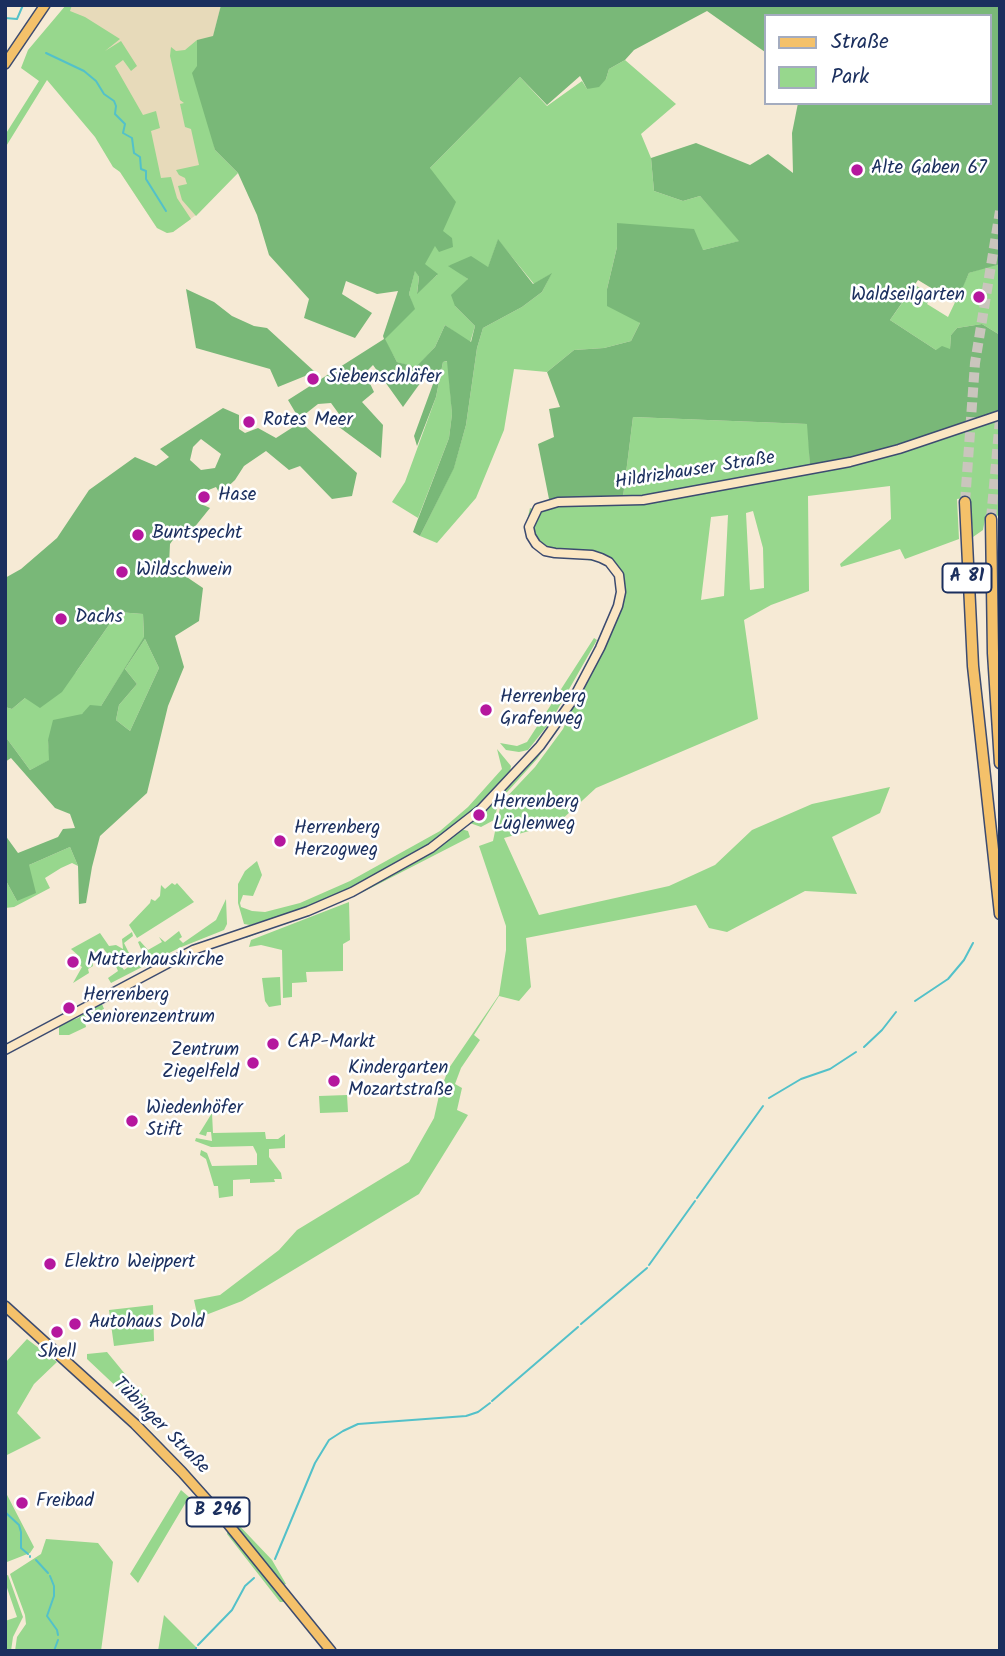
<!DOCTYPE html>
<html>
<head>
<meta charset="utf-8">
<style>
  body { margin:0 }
  #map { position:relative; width:1005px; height:1656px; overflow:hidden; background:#f6ead5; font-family:Kalam,sans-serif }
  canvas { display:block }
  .frame { position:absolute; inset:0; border:7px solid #1b2f5e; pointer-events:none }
  .legend { position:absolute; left:764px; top:14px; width:228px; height:91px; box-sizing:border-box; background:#fff; border:2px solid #a4acbf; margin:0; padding:9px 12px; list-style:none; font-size:21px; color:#1b2f5e }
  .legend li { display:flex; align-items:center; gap:14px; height:35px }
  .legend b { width:35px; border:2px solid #a4acbf }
</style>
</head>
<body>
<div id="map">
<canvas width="1005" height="1656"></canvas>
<div class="frame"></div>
<ul class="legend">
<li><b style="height:9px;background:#f4c16a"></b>Straße</li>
<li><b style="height:19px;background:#97d78d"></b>Park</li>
</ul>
</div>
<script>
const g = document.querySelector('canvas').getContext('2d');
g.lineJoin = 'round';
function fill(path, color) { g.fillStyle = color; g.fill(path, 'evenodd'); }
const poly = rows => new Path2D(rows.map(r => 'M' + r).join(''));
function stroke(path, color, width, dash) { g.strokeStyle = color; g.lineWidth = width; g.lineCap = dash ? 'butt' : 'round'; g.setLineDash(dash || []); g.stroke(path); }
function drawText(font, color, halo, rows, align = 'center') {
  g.font = font + ' Kalam,sans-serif'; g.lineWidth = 5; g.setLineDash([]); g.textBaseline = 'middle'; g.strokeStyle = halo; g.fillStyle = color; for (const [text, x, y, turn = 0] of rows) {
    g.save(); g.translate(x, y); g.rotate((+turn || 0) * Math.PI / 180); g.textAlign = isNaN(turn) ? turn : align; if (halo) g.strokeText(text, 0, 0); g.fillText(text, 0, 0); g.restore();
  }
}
const built = poly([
  [72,5,221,5,213,37,215,150,200,212,173,232,167,233,157,228,120,172,69,11]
]);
const green = poly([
  [66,5,72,5,70,11,85,17,120,39,105,51,121,41,137,66,131,71,123,60,115,66,143,115,156,111,160,128,151,131,161,178,171,177,177,198,191,219,173,232,167,233,157,228,120,172,113,167,95,137,47,80,5,148,5,135,39,81,21,68,28,50],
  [197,40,197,66,215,150,238,173,196,216,182,200,178,186,187,184,185,178,179,175,176,170,199,165,191,129,185,127,180,104,184,103,180,100,170,56,171,47,176,51,185,50],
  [625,60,676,104,641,134,651,158,654,191,683,201,700,196,740,241,703,250,617,223,617,247,607,289,640,323,631,341,604,348,574,350,547,372,514,369,504,430,476,498,437,543,420,536,454,467,466,425,477,348,483,328,522,307,542,292,551,274,534,284,498,240,488,268,449,265,468,279,455,306,475,326,470,343,445,325,435,347,416,368,397,362,384,339,414,309,409,294,415,270,419,277,417,293,437,275,424,264,443,231,430,168,520,77,547,106,582,81,587,89,606,79,609,69],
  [998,263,1000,264,1000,335,982,324,957,328,951,335,950,350,936,350,890,320,915,285,932,295,927,304,948,317,969,273],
  [448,361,452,414,449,438,418,518,392,502,405,482,436,397,443,362],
  [633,417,808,424,810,467,648,496,623,497],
  [1000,420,1000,516,986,514,983,530,973,537,970,497,957,499,959,539,905,559,900,549,841,567,840,564,891,519,890,486,808,496,809,591,771,605,744,620,758,719,596,788,558,823,504,838,539,915,669,886,715,865,752,830,812,804,890,787,880,813,832,837,857,894,805,891,727,932,709,928,696,905,526,938,531,987,519,1001,499,996,474,1035,480,1040,461,1068,455,1084,462,1088,457,1110,468,1115,419,1194,242,1301,198,1318,194,1300,220,1295,279,1250,297,1230,409,1162,434,1118,440,1091,449,1068,499,995,506,950,506,926,479,846,493,841,501,803,535,767,563,729,570,713,537,759,499,801,494,820,481,827,470,823,503,792,542,750,602,636,619,589,612,571,601,562,545,554,538,551,527,536,527,521,530,508,540,512,557,506,621,505,647,502,854,464,986,422],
  [753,511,763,548,764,588,750,590,746,513],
  [728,515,724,596,701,600,711,517],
  [118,612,143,614,144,638,101,706,82,714,48,740,50,760,30,770,5,736,5,707,12,709,25,698,76,672],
  [594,638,597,640,551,721,528,750,519,752,506,750,500,743,517,746,527,742],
  [145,639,159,668,130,731,116,720,119,705,137,684,125,669],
  [497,749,511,766,510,772,459,824,429,845,335,896,302,909,250,925,244,924,238,903,238,884,245,871,257,861,262,875,253,896,243,895,240,903,241,907,252,911,265,912,300,903,350,881,440,831,468,807,502,769],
  [461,829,468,831,470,837,363,892,246,938,247,936,323,907],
  [70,847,78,866,72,863,61,868,45,878,50,888,14,907,5,908,5,879,17,901,29,865],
  [172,883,175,885,177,883,194,902,137,938,129,925,150,903,151,899,155,901,160,896,161,885,165,889],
  [226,899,227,924,224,930,179,948,111,983,108,978,118,971,114,962,117,960,124,970,144,956,138,942,140,941,148,950,162,942,159,937,165,942,179,931,182,937,179,939,183,943,216,920],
  [349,902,350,940,343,944,343,971,306,972,307,982,292,983,292,997,283,998,282,950,261,945,249,947,251,940],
  [132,932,133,936,124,943,129,953,126,954,124,952,111,959,103,948,91,955,93,966,88,969,89,973,73,983,82,967,79,965,80,957,71,949,100,933,109,946,116,945,123,949,122,939],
  [280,977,281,1005,269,1007,265,1001,262,978],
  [99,1003,102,1004,104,1009,84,1018,86,1027,69,1035,59,1035,59,1025,78,1018],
  [347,1095,348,1112,320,1113,319,1096],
  [212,1113,213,1133,265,1132,266,1139,278,1139,285,1134,285,1148,269,1149,269,1157,281,1173,282,1179,274,1179,275,1182,250,1183,250,1179,233,1180,233,1196,219,1198,218,1186,214,1186,206,1159,200,1155,201,1150,207,1153,212,1166,257,1165,257,1154,253,1146,211,1147,195,1141,196,1138,212,1141,211,1132,207,1132,206,1136,199,1134],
  [153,1305,154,1341,114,1346,109,1310],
  [27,1339,57,1362,34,1384,17,1413,41,1438,5,1456,5,1363],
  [107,1352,148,1402,140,1409,87,1359,87,1354],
  [181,1490,189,1497,138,1583,130,1574],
  [5,1491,34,1547,30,1553,7,1562,5,1561],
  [214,1499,272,1560,286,1584,283,1585],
  [228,1530,286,1602,280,1602,227,1534],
  [46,1539,98,1543,113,1562,101,1651,15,1651,17,1637,26,1624,25,1615,10,1574,41,1554],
  [8,1575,23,1617,13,1637,11,1651,5,1651,5,1621,17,1617,5,1582,5,1576],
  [164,1615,197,1648,195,1651,158,1651]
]);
const forest = poly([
  [221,5,1000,5,1000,264,969,273,956,303,918,280,890,320,936,350,942,346,950,349,951,335,957,328,982,324,1000,335,1000,411,882,451,810,467,807,424,633,417,623,497,549,499,538,444,554,437,549,409,560,407,547,372,574,350,604,348,631,341,640,323,607,306,607,289,617,247,617,223,694,229,703,250,739,241,700,196,683,201,654,191,651,158,696,143,750,165,768,154,793,173,792,133,798,103,989,103,989,16,765,16,765,52,707,11,634,50,625,60,609,69,606,79,599,87,587,89,580,76,547,105,520,77,430,168,456,202,443,231,452,238,453,247,439,252,435,246,425,264,438,274,417,294,419,277,415,271,409,294,415,309,385,339,397,362,416,367,435,347,445,325,471,342,475,326,455,306,451,295,468,279,448,266,471,256,488,267,498,239,533,284,552,273,542,292,522,307,483,328,477,348,466,425,454,468,420,536,413,532,449,438,452,414,447,361,443,362,436,397,417,446,414,436,433,384,426,375,403,407,373,365,365,373,374,392,362,402,383,425,381,458,339,427,339,414,331,403,318,404,304,415,304,425,357,473,352,496,332,499,300,466,289,470,266,451,244,466,235,480,220,494,216,487,206,491,199,503,210,508,189,534,180,530,170,544,169,565,203,588,199,621,175,636,184,667,168,706,147,793,100,836,92,867,86,903,79,904,78,866,70,847,29,865,36,893,17,901,5,879,5,835,18,853,58,837,63,829,75,828,70,814,55,808,11,758,5,762,5,736,30,770,49,760,48,740,53,720,82,714,90,705,101,706,144,637,143,614,118,612,62,692,40,708,25,698,12,709,5,707,5,578,21,569,57,538,89,490,135,457,156,466,169,457,160,449,223,408,239,415,239,429,245,433,258,428,276,438,301,422,288,400,384,339,383,336,398,291,377,294,346,281,342,294,372,313,355,338,304,318,309,299,269,255,257,215,238,173,215,150,192,73,197,66,197,40,213,36],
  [201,439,221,454,215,468,201,470,190,460,193,447],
  [145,639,159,668,130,731,116,720,119,705,137,684,125,669],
  [186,289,214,302,232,316,254,326,267,328,315,372,278,387,270,369,196,348]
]);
const stream = poly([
  [5,18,17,19,23,5],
  [46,53,84,71,96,81,104,94,114,101,116,106,115,114,125,124,123,133,132,138,134,153,140,157,141,169,146,171,146,179,166,211],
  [915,1001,948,979,964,960,973,943],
  [864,1047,882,1030,896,1012],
  [769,1098,801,1079,830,1069,856,1052],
  [697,1198,763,1106],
  [649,1265,695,1201],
  [581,1324,647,1268],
  [492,1401,578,1327],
  [5,1512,19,1525,21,1532,21,1548,28,1554],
  [30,1556,30,1557],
  [275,1559,315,1463,329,1440,343,1431,358,1424,466,1416,478,1412,490,1403],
  [36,1560,48,1573],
  [50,1576,54,1586,54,1596,47,1616,57,1630,58,1635],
  [198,1645,232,1610,245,1586,254,1578],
  [54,1651,58,1640],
  [195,1651,196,1648]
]);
const motorwayTunnel = poly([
  [965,502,975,363,1000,211],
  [991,519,1000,419]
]);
const secondary = poly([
  [5,1050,193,950,308,911,352,892,431,848,481,809,540,746,572,701,600,648,618,606,621,592,619,575,609,562,601,558,592,555,555,553,545,551,536,544,531,536,529,527,538,508,558,502,643,500,850,462,899,449,1000,415]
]);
const primary = poly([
  [5,64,45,5],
  [5,1306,135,1424,182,1472,224,1519,331,1651]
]);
const motorway = poly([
  [965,502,973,666,1000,914],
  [991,519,993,653,1000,763]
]);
const markers = [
  [857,170,7,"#b5179e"],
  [979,297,7,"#b5179e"],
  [313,379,7,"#b5179e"],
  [249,422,7,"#b5179e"],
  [204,497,7,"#b5179e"],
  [138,535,7,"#b5179e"],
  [122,572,7,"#b5179e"],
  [61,619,7,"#b5179e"],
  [486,710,7,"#b5179e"],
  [479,815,7,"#b5179e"],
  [280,841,7,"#b5179e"],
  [73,962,7,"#b5179e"],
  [69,1008,7,"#b5179e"],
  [273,1044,7,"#b5179e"],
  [253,1063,7,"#b5179e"],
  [334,1081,7,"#b5179e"],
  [132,1121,7,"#b5179e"],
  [50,1264,7,"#b5179e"],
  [75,1324,7,"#b5179e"],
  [57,1332,7,"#b5179e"],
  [22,1503,7,"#b5179e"]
];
const shields = [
  [967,578,49],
  [218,1512,63]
];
const shieldNames = [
  ["A 81",967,578],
  ["B 296",218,1512]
];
const poiNames = [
  ["Alte Gaben 67",871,170],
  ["Waldseilgarten",965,297,"right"],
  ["Siebenschläfer",327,379],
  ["Rotes Meer",263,422],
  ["Hase",218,497],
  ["Buntspecht",152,535],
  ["Wildschwein",136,572],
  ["Dachs",75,619],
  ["Herrenberg",500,699],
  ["Grafenweg",500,721],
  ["Herrenberg",493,804],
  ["Lüglenweg",493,826],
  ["Herrenberg",294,830],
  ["Herzogweg",294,852],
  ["Mutterhauskirche",87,962],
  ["Herrenberg",83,997],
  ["Seniorenzentrum",83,1019],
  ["CAP-Markt",287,1044],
  ["Zentrum",239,1052,"right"],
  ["Ziegelfeld",239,1074,"right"],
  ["Kindergarten",348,1070],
  ["Mozartstraße",348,1092],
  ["Wiedenhöfer",146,1110],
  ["Stift",146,1132],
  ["Elektro Weippert",64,1264],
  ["Autohaus Dold",89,1324],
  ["Shell",57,1354,"center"],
  ["Freibad",36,1503]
];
const streetNames = [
  ["Hildrizhauser Straße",695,472,-9],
  ["Tübinger Straße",160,1427,45]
];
fill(built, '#e7daba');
fill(green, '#97d78d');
fill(forest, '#79b878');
stroke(stream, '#53c1c9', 2);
stroke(motorwayTunnel, '#cac5bd', 10, [10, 5]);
stroke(secondary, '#3c4b70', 11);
stroke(primary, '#3c4b70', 12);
stroke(motorway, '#3c4b70', 13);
stroke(secondary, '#fbe6c3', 8);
stroke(primary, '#f4c16a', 9);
stroke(motorway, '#f4c16a', 10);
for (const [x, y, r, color] of markers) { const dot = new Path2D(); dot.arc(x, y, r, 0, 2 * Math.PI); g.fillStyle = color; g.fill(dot); stroke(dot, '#fff', 2.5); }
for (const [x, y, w] of shields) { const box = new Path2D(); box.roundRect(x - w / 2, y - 14.5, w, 29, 5); g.fillStyle = '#fff'; g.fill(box); stroke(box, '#1b2f5e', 2); }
drawText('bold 18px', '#1b2f5e', null, shieldNames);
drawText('19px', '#1b2f5e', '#fff', poiNames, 'left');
drawText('19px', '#1b2f5e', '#fff', streetNames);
</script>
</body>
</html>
